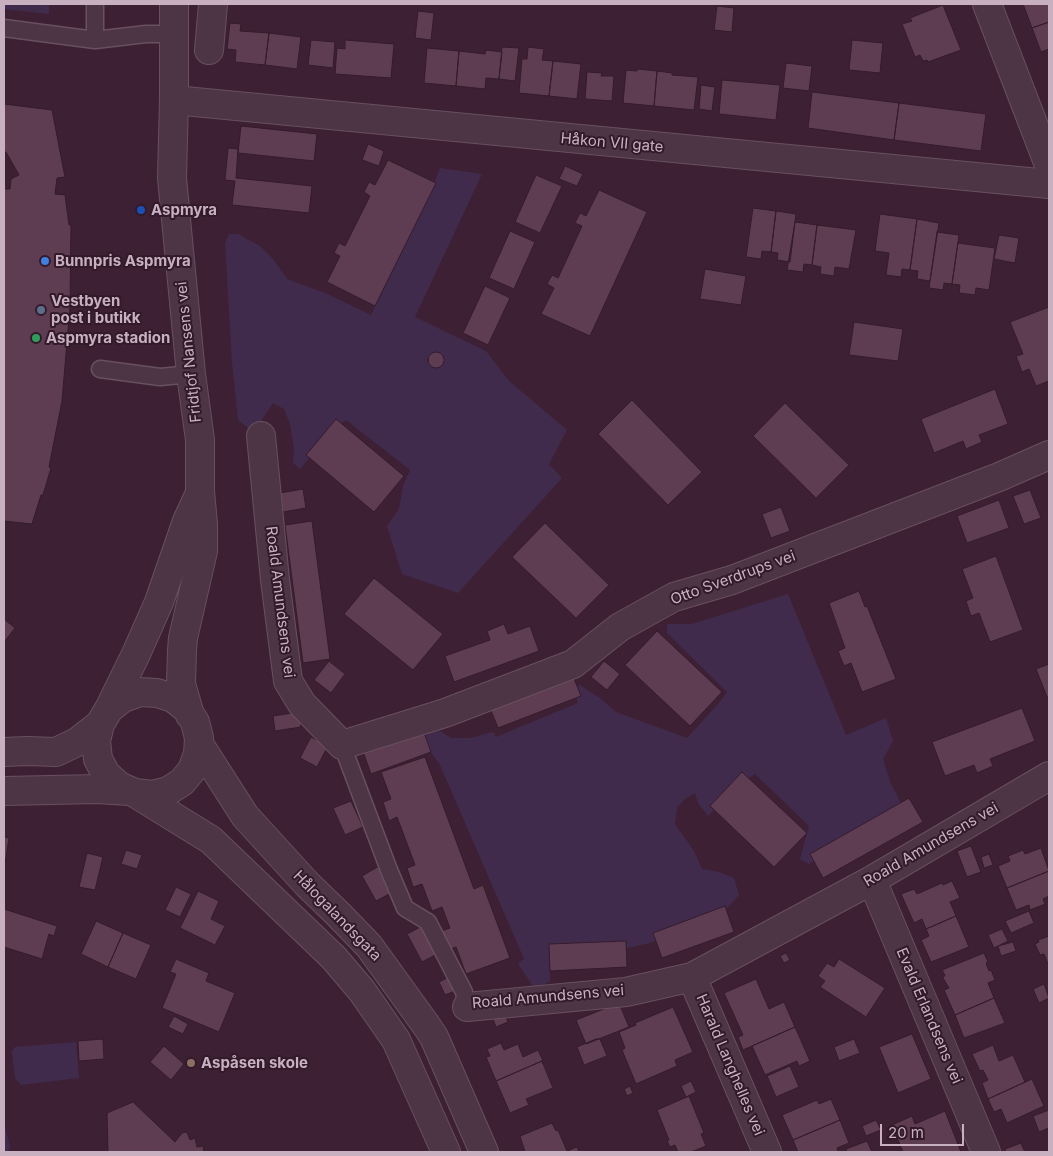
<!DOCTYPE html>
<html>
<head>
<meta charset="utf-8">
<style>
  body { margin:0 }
  #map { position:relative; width:1053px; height:1156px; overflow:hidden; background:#3e2034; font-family:Inter,sans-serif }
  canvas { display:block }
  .frame { position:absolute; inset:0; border:5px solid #c9b0c0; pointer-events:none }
  .scale { position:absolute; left:880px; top:1124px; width:84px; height:22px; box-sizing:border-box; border:2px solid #c9b0c0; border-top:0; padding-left:6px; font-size:15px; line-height:18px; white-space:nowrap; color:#c9b0c0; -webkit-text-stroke:4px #321a2a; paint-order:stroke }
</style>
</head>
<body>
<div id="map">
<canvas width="1053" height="1156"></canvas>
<div class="frame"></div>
<div class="scale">20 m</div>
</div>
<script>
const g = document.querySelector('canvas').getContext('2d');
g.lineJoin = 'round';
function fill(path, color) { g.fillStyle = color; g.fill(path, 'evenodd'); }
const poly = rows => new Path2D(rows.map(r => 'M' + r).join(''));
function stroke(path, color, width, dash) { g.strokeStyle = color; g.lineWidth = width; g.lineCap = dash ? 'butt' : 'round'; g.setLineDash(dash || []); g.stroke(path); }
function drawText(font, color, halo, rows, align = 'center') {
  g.font = font + ' Inter,sans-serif'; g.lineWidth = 4; g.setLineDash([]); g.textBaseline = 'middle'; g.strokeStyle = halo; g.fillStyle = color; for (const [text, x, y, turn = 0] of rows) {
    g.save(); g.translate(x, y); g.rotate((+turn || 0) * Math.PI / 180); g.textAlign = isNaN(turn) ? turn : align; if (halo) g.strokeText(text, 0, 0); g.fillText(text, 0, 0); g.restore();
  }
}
const green = poly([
  [4,4,49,4,49,14,4,9],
  [440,168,482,174,415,317,486,351,509,381,567,430,549,464,562,478,458,593,402,574,387,526,399,509,403,486,410,470,346,420,334,429,300,469,293,463,294,449,290,424,284,409,273,403,257,427,248,428,238,420,232,362,225,243,229,234,238,234,260,246,273,259,287,279,325,293,371,315,430,195],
  [788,594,846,735,886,718,893,741,883,759,891,784,904,809,809,864,800,859,809,826,755,774,740,784,708,816,698,803,695,793,685,799,677,808,675,824,694,851,702,869,719,872,734,878,739,895,721,915,650,943,623,949,549,953,550,981,535,989,518,964,524,959,440,765,428,748,426,736,430,729,440,731,451,738,470,738,493,732,496,737,578,703,573,689,580,685,600,698,616,712,687,738,718,704,727,692,667,633,667,624,692,624],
  [76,1042,79,1078,21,1085,15,1078,12,1051,15,1047],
  [4,1124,10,1146,8,1152,4,1152]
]);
const building = poly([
  [1023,4,1049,4,1049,22,1032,28,1023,4],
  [943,5,961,50,928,62,927,60,923,61,920,55,915,57,902,24,912,21,910,18,943,5],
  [717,6,734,8,732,32,714,30,717,6],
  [418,11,434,13,431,40,415,38,418,11],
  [1049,22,1049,49,1041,52,1032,28,1049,22],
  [230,23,241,24,240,31,269,33,265,65,235,62,236,50,227,49,230,23],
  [269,33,301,37,297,69,265,65,269,33],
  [311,40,335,42,333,68,308,65,311,40],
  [345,40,394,44,391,78,335,74,337,48,345,49,345,40],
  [852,40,883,43,880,73,849,70,852,40],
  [502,47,519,48,515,81,499,79,502,47],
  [528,47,544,49,542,60,553,61,549,96,519,93,522,59,527,59,528,47],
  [427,48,459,51,456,86,424,83,427,48],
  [486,50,502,52,499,79,486,78,485,89,456,86,459,51,485,54,486,50],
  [553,61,581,64,577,99,549,96,553,61],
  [786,63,812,66,809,91,783,88,786,63],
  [638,69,657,71,654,106,623,103,626,70,637,71,638,69],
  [657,71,672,73,672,75,698,77,694,110,654,106,657,71],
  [587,72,602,73,601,76,614,76,612,101,585,99,587,72],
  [722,80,780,85,776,120,719,114,722,80],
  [701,85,715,87,712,111,699,109,701,85],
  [812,92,899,103,894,140,808,128,812,92],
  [899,103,986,114,981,151,894,140,899,103],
  [4,104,52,110,65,177,57,178,55,194,65,195,69,225,71,225,70,307,62,401,49,467,51,468,43,495,41,495,32,524,4,521,4,189,10,189,11,179,19,175,6,152,4,152,4,104],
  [241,126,317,134,314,161,238,153,241,126],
  [368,144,384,151,379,166,362,160,368,144],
  [228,148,238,149,236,178,312,186,309,213,232,205,235,181,225,180,228,148],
  [388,160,436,183,375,306,327,282,340,256,334,253,339,243,345,246,370,196,364,192,369,182,375,185,388,160],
  [565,166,583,174,577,186,559,179,565,166],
  [536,175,562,186,540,233,515,222,536,175],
  [599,190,647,212,590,336,541,314,554,288,547,284,552,275,558,278,582,226,575,223,580,213,586,216,599,190],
  [753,208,776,211,771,252,762,251,761,259,746,257,753,208],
  [776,211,796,214,790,262,777,260,778,253,771,252,776,211],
  [880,214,917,219,910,270,902,269,901,277,886,275,889,253,875,251,880,214],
  [917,219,939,223,930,281,917,279,918,271,910,270,917,219],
  [795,222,817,225,812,265,804,264,803,272,787,270,795,222],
  [817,225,856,230,849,269,835,267,834,276,820,274,821,267,812,265,817,225],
  [510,231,535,242,514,289,489,278,510,231],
  [937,232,959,235,952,284,944,283,943,290,929,288,937,232],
  [999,235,1019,238,1015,263,994,259,999,235],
  [958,243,995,248,989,290,976,288,975,295,959,293,960,285,952,284,958,243],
  [705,269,746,276,741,305,700,299,705,269],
  [485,286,510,298,488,345,463,333,485,286],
  [1049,307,1049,381,1036,386,1029,369,1022,372,1016,356,1023,354,1010,322,1049,307],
  [854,322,903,329,898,361,849,355,854,322],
  '428 360a8 8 0 1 1 16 0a8 8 0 1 1-16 0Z',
  [995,389,1008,424,979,435,982,442,966,449,963,441,934,453,921,419,995,389],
  [632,400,702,472,668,505,598,434,632,400],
  [785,403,849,465,816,498,753,436,785,403],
  [336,419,404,476,374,512,306,455,336,419],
  [303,489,306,508,283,512,280,493,303,489],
  [1030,490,1041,518,1024,524,1013,496,1030,490],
  [999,500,1009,528,967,543,957,516,999,500],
  [781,507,790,531,771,538,762,514,781,507],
  [312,521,330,659,303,663,285,525,312,521],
  [545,523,609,585,576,618,512,557,545,523],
  [996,556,1023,630,990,642,979,613,971,616,966,601,973,598,962,569,996,556],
  [374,578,443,634,413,670,344,614,374,578],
  [859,591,865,607,867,606,896,679,862,692,851,663,844,666,838,651,845,648,829,603,859,591],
  [4,619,15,628,4,642,4,619],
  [504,624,508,634,530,626,539,651,454,682,445,656,490,640,487,631,504,624],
  [657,631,722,692,690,726,625,665,657,631],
  [329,661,345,674,331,693,314,680,329,661],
  [604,661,620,674,607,690,591,677,604,661],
  [1049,664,1049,697,1047,697,1036,669,1049,664],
  [571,671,581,696,498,728,488,703,571,671],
  [1022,708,1035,741,990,759,993,766,977,773,974,765,945,776,932,742,1022,708],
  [299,712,301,727,275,731,273,716,299,712],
  [422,727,431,752,371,774,362,749,422,727],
  [311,737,328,746,317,767,300,758,311,737],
  [425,757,474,889,483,885,510,958,466,974,456,947,448,950,441,931,450,928,442,907,432,911,422,884,413,887,407,868,415,865,397,817,389,821,383,802,391,799,381,772,425,757],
  [742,772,807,833,774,867,710,806,742,772],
  [909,798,923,822,823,878,810,854,909,798],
  [351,801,363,827,345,835,333,808,351,801],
  [4,837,9,838,5,864,4,863,4,837],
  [971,846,981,872,967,877,957,851,971,846],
  [1041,848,1049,871,1007,888,998,866,1010,861,1008,856,1023,850,1025,854,1041,848],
  [126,850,142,855,137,869,121,864,126,850],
  [87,853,103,857,95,890,79,887,87,853],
  [989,854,993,865,984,868,981,857,989,854],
  [379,866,393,892,376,901,362,876,379,866],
  [1049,871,1049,896,1043,899,1045,904,1030,910,1029,905,1016,910,1007,888,1049,871],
  [952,881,960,898,950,902,956,916,926,929,922,919,914,923,901,894,914,889,917,894,942,883,943,885,952,881],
  [176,887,191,894,180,917,165,910,176,887],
  [198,891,219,901,211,919,225,926,215,945,180,928,198,891],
  [725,906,734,932,662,958,653,933,725,906],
  [4,909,57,926,54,936,49,934,42,959,4,947,4,909],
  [1029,911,1034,923,1011,933,1005,921,1029,911],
  [956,916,969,947,931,962,921,940,929,936,926,929,956,916],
  [96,921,123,933,108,967,81,954,96,921],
  [422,926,437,954,422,962,407,934,422,926],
  [1002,929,1008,941,994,948,988,935,1002,929],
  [123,933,151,945,136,979,108,967,123,933],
  [1049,936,1049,964,1048,964,1044,954,1040,955,1035,944,1039,942,1038,940,1049,936],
  [626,941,627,967,550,971,549,944,626,941],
  [1013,942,1016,951,1001,956,998,946,1013,942],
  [786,953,790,960,784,963,780,956,786,953],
  [984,953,988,962,986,963,989,971,991,970,995,980,988,983,994,998,955,1015,944,990,949,988,943,978,945,975,942,970,984,953],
  [176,959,209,973,206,981,235,993,219,1032,162,1008,176,974,170,972,176,959],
  [839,959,885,988,866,1017,820,987,825,981,818,976,827,963,834,967,839,959],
  [449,977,455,991,445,995,439,982,449,977],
  [756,979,769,1009,784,1002,795,1027,743,1050,738,1037,743,1035,724,993,756,979],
  [1044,984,1049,998,1039,1003,1033,989,1044,984],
  [994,998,1005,1023,964,1038,955,1015,994,998],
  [619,1003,629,1027,586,1044,576,1020,619,1003],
  [673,1007,693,1052,675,1060,677,1066,636,1084,622,1050,625,1048,619,1032,636,1025,635,1023,673,1007],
  [503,1010,508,1022,496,1027,491,1014,503,1010],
  [174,1016,188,1024,183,1034,168,1027,174,1016],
  [795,1027,810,1061,799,1066,797,1061,765,1075,752,1046,795,1027],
  [912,1034,931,1079,898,1093,879,1047,912,1034],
  [103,1039,104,1059,79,1061,78,1041,103,1039],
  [596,1039,600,1039,607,1056,584,1065,577,1047,596,1039],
  [854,1039,860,1053,839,1061,834,1047,854,1039],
  [501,1043,504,1050,518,1044,523,1057,538,1050,544,1063,543,1064,542,1061,496,1081,486,1057,490,1056,487,1049,501,1043],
  [993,1045,999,1061,1013,1055,1025,1082,988,1099,982,1083,988,1080,983,1070,980,1071,972,1054,993,1045],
  [164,1046,184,1064,171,1080,150,1062,164,1046],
  [542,1061,553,1088,526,1099,529,1105,510,1113,496,1081,542,1061],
  [790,1066,799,1087,776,1097,767,1076,790,1066],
  [1032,1079,1044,1106,1007,1123,1001,1109,994,1112,988,1099,1032,1079],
  [691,1081,696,1092,686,1097,681,1086,691,1081],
  [630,1086,633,1093,627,1096,624,1089,630,1086],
  [689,1096,704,1133,701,1134,706,1146,691,1152,678,1152,675,1145,670,1147,667,1141,669,1140,657,1110,689,1096],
  [831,1099,840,1120,793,1140,782,1115,817,1100,819,1104,831,1099],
  [133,1102,175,1142,182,1133,187,1132,190,1140,195,1138,197,1147,203,1146,204,1152,108,1152,107,1113,133,1102],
  [1049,1110,1049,1128,1039,1132,1033,1116,1049,1110],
  [945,1111,961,1152,903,1152,892,1125,912,1116,915,1124,945,1111],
  [840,1120,849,1143,837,1148,838,1151,835,1152,798,1152,793,1140,840,1120],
  [876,1120,881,1130,866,1136,862,1126,876,1120],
  [552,1123,556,1131,558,1130,567,1151,577,1147,579,1152,525,1152,520,1136,552,1123],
  [867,1141,872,1152,847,1152,846,1149,867,1141],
  [1021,1143,1025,1152,1006,1152,1005,1149,1021,1143]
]);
const service = poly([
  [95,4,95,40],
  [4,28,95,40,146,34,174,34],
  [100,369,160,377,191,374],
  [342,745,389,870,405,908,428,922,464,992,467,1007]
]);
const minor = poly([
  [987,4,1049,165],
  [209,50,213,4],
  [174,100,1049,184],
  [261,436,275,580,288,681,302,704,342,745,445,713,573,664,620,627,674,597,732,580,999,477,1049,455],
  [872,880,986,1152],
  [692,977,767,1152],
  [467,1007,626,992,692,977,872,880,1049,776]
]);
const tertiary = poly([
  [174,4,174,100,172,178,191,374,200,440,200,491,203,524,203,551,183,638,182,650,181,684,190,715],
  [109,709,136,654,159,602,187,521,199,495],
  [199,744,245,816,307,884,338,914,369,946,426,1025,434,1037,484,1152],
  [4,752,27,751,56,752,77,742,100,724],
  [4,791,97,789,129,791],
  [135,793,152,795,168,791,182,782,192,770,198,754,199,738,195,722,186,708,173,698,157,693,140,692,123,698,109,709,100,724,96,741,98,759,106,774,119,786,135,793,211,840,334,958,362,991,396,1040,446,1152]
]);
const markers = [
  [141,210,5,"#1a4fb4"],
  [45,261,5,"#3f7fe0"],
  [41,310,5,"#5c6f8a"],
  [36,338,5,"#2e9e5b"],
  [191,1063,5,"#8d6e63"]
];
const streetNames = [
  ["Håkon VII gate",612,143,5],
  ["Fridtjof Nansens vei",189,352,-96],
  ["Otto Sverdrups vei",733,578,-20],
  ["Roald Amundsens vei",280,602,83],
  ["Roald Amundsens vei",931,845,-30],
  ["Hålogalandsgata",337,916,46],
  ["Roald Amundsens vei",548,997,-5],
  ["Evald Erlandsens vei",929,1016,67],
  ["Harald Langhelles vei",730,1065,67]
];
const poiNames = [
  ["Aspmyra",151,210],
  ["Bunnpris Aspmyra",55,261],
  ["Vestbyen",51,301],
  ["post i butikk",51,318],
  ["Aspmyra stadion",46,338],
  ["Aspåsen skole",201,1063]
];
fill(green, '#412b4c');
fill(building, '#5e3c52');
stroke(building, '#341c2c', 1);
stroke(service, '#685060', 19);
stroke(minor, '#685060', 30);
stroke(tertiary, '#685060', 30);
stroke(service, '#4e3545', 16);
stroke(minor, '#4e3545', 28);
stroke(tertiary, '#4e3545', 28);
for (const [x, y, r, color] of markers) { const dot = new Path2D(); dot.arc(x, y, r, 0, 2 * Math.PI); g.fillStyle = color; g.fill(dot); stroke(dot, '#321a2a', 2); }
drawText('15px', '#c9b0c0', '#321a2a', streetNames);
drawText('bold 15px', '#c9b0c0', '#321a2a', poiNames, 'left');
</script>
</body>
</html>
